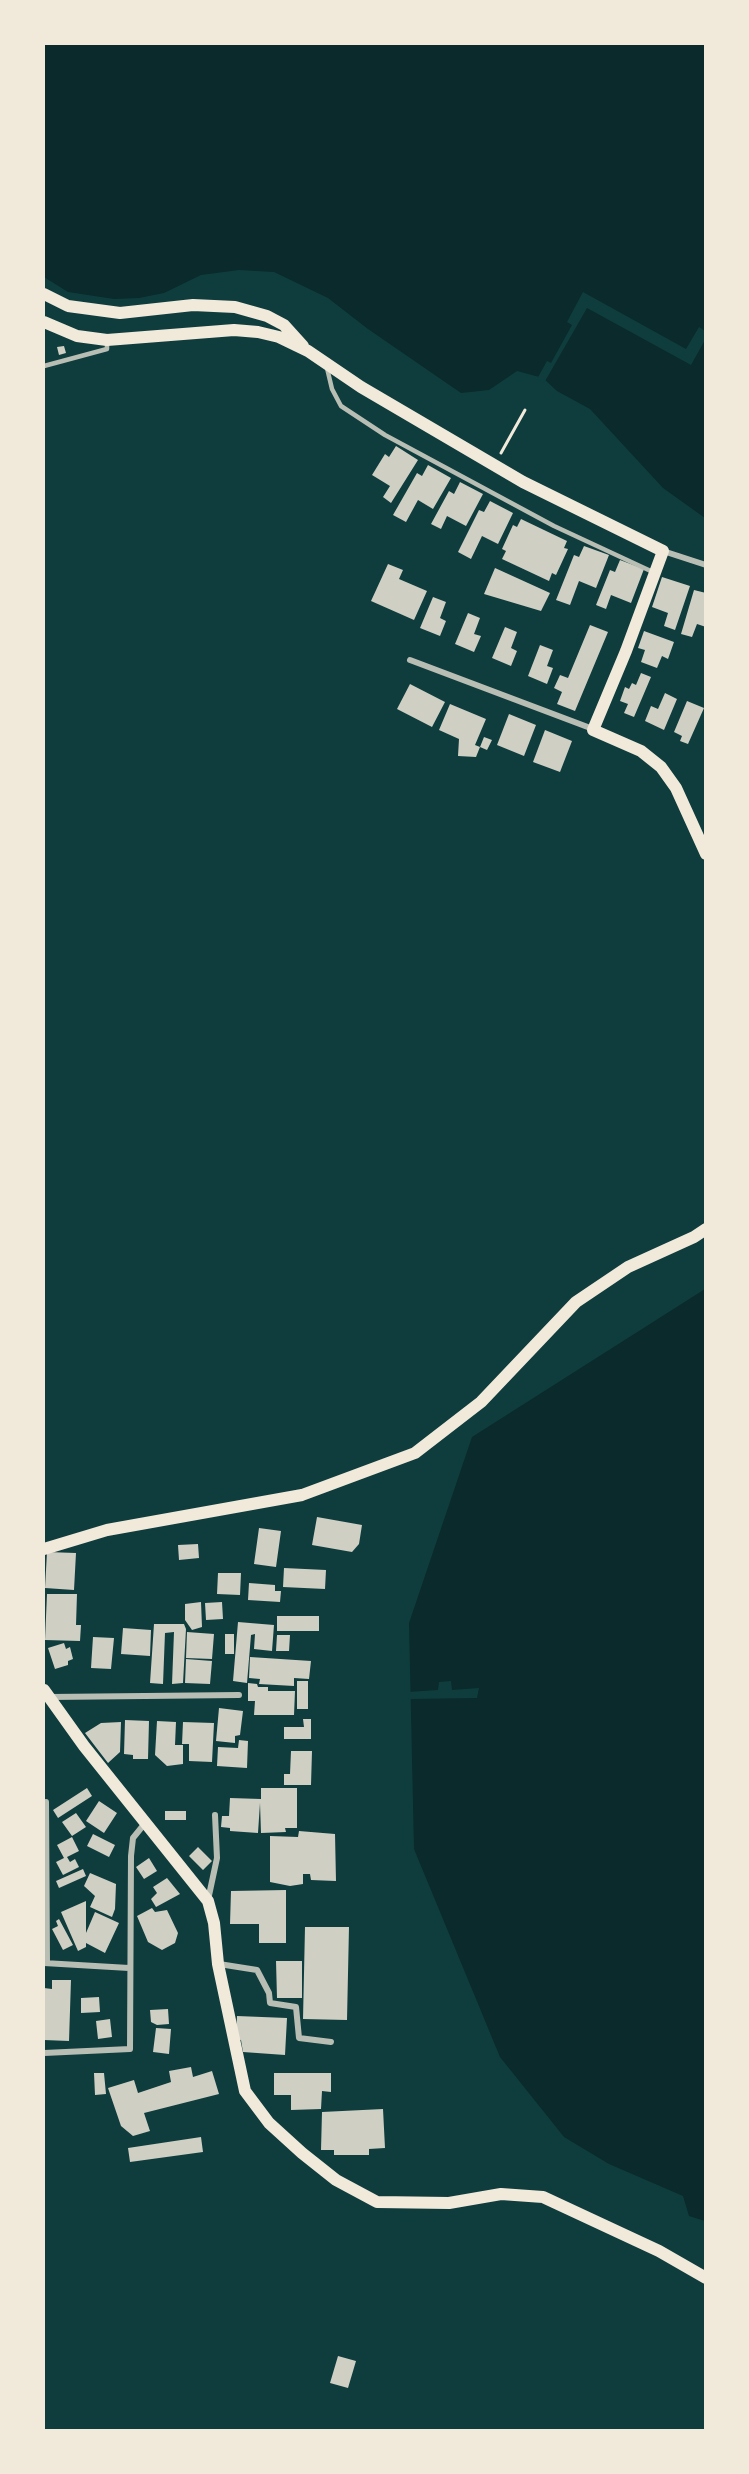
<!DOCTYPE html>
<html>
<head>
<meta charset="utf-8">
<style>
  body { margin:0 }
  #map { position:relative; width:749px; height:2474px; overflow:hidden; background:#0f3d3e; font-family:Ubuntu,sans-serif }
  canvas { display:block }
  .frame { position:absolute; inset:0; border:45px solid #f1e9da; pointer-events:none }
</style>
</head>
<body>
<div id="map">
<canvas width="749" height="2474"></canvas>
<div class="frame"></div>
</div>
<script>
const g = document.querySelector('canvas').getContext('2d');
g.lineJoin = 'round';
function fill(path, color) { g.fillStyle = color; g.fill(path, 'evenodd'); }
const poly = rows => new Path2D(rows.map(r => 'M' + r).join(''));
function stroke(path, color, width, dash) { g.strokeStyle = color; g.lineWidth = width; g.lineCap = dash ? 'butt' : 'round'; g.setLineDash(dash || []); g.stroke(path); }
const water = poly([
  [44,44,705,44,705,518,663,488,590,409,557,391,543,378,517,371,489,390,461,393,368,329,328,298,274,272,239,270,201,275,164,293,139,298,114,299,68,292,44,277],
  [705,1289,705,2221,689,2216,683,2196,609,2164,564,2137,500,2057,414,1849,409,1623,472,1437]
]);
const pier = poly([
  [583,292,686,349,699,327,705,331,705,340,691,365,587,308,544,383,537,379,547,361,551,363,572,325,567,322],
  [451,1681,452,1690,479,1688,477,1698,408,1699,408,1692,438,1690,439,1682]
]);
const building = poly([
  [64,346,66,353,59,355,57,347],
  [396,446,418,460,391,503,383,497,390,486,372,475,385,454,389,457],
  [428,465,451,478,433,509,418,500,406,522,393,515,417,473,422,476],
  [460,482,483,494,466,526,447,516,441,529,431,524,449,491,454,494],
  [490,501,513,513,498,544,482,536,471,559,458,552,479,510,484,512],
  [521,519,567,541,564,548,568,549,556,575,552,573,549,581,502,559,506,551,502,549,513,525,517,527],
  [584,546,609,555,596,588,579,581,570,605,556,600,574,555,579,557],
  [620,560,644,569,631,603,611,595,606,609,596,605,610,570,615,572],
  [388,564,403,570,399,579,427,591,414,620,371,601],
  [495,568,550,593,541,611,484,594],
  [662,577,690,586,675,630,664,626,668,613,652,607],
  [694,590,706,593,706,627,697,624,692,637,681,634],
  [433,597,446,602,440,618,446,621,440,636,420,628],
  [468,613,480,618,474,634,481,636,474,652,455,644],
  [590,625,608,632,575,711,557,704,562,692,554,688,560,675,568,678],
  [505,627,517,632,511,648,517,651,511,666,492,658],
  [644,631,674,642,668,659,662,656,657,668,641,662,645,650,638,648],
  [540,645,553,650,547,666,553,668,547,684,528,676],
  [641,673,651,677,634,717,624,713,628,704,620,701,625,687,629,689,632,683,636,685],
  [410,684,445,702,432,727,397,709],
  [665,693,677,699,664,730,645,721,651,706,658,709],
  [687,701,704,708,688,744,680,741,682,736,674,732],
  [450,704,486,719,475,745,480,747,476,757,458,756,459,739,439,730],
  [509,714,536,725,524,756,497,745],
  [545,730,572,741,560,772,533,762],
  [484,737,492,740,487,750,480,747],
  [317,1517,362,1525,359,1544,352,1552,312,1545],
  [259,1528,281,1531,276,1567,254,1564],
  [198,1544,199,1558,179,1560,178,1545],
  [47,1552,76,1553,74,1590,45,1588],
  [284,1568,326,1570,325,1589,283,1587],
  [218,1573,241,1573,240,1595,217,1594],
  [249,1583,275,1585,275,1591,281,1591,280,1602,248,1600],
  [47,1594,77,1594,76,1625,81,1625,80,1641,45,1640],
  [201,1602,202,1627,192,1630,185,1620,185,1604],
  [222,1602,223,1619,206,1620,205,1603],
  [277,1616,319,1616,319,1631,277,1631],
  [238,1622,274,1625,272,1651,254,1649,255,1634,251,1635,247,1683,233,1681],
  [154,1624,184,1624,186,1629,183,1683,172,1684,174,1632,165,1633,163,1684,150,1683],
  [123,1628,151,1630,150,1656,121,1654],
  [187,1632,214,1634,212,1659,186,1658],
  [225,1634,234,1634,234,1654,225,1654],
  [277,1635,290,1635,289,1651,276,1651],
  [93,1637,114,1638,111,1669,91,1668],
  [64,1643,66,1649,70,1647,73,1659,68,1661,68,1665,55,1669,48,1648],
  [250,1657,311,1661,309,1679,294,1678,294,1686,259,1684,260,1679,249,1678],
  [186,1659,212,1661,210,1684,185,1683],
  [297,1681,308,1681,308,1709,297,1709],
  [248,1683,257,1684,258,1687,268,1687,268,1691,295,1691,294,1715,254,1715,255,1701,248,1701],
  [219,1708,243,1711,240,1735,235,1736,235,1743,216,1741],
  [303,1719,311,1719,311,1739,284,1739,284,1727,304,1727],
  [125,1720,149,1721,148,1759,133,1759,133,1755,124,1754],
  [157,1721,176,1722,175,1745,183,1745,183,1764,167,1766,155,1755],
  [121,1722,120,1752,108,1763,85,1733,101,1723],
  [183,1722,214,1723,212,1762,189,1761,189,1744,182,1744],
  [239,1740,248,1741,247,1768,217,1766,218,1747,238,1748],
  [291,1751,312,1751,311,1785,284,1785,284,1774,290,1774],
  [87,1788,92,1796,58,1818,53,1810],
  [261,1788,297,1788,297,1828,285,1828,286,1832,261,1833,260,1803,258,1833,230,1831,230,1828,221,1827,222,1816,229,1816,230,1798,261,1799],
  [99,1801,117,1813,104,1833,86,1821],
  [165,1811,186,1811,186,1820,165,1820],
  [76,1813,86,1827,72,1836,62,1822],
  [299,1831,335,1834,336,1881,311,1880,310,1874,303,1874,303,1884,290,1886,270,1882,270,1836,298,1837],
  [93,1834,115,1845,109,1857,87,1846],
  [72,1837,79,1851,67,1857,70,1862,75,1859,79,1867,63,1875,56,1862,64,1858,57,1845],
  [198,1847,212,1861,203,1870,189,1856],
  [149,1858,157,1871,144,1879,136,1867],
  [83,1869,86,1876,59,1888,56,1881],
  [90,1873,116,1884,115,1909,112,1917,90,1907,95,1896,84,1886],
  [167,1878,180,1894,156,1907,151,1899,157,1893,153,1887],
  [286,1890,286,1943,259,1943,259,1924,230,1924,231,1891],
  [86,1901,86,1933,95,1912,119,1923,105,1953,86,1943,86,1947,78,1951,61,1912],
  [152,1908,155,1912,167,1910,178,1933,175,1943,162,1950,148,1942,137,1916],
  [59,1919,73,1945,63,1950,52,1929,58,1926,56,1921],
  [305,1927,349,1927,347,2020,303,2019],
  [276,1961,302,1961,302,1998,277,1998],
  [52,1980,71,1980,69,2041,44,2040,44,1988,52,1989],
  [99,1997,100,2012,81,2013,81,1998],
  [168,2009,169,2024,157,2025,151,2022,150,2010],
  [237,2016,287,2018,285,2055,243,2052,241,2040,236,2039],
  [110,2019,112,2037,98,2039,96,2021],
  [156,2028,171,2029,169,2054,153,2052],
  [191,2067,193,2077,212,2071,219,2094,144,2113,150,2131,133,2136,121,2126,108,2088,134,2080,138,2093,171,2082,169,2071],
  [94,2073,104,2073,106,2094,95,2095],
  [274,2073,331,2073,331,2092,322,2091,321,2109,291,2110,291,2095,274,2095],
  [383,2109,385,2148,369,2149,369,2155,334,2155,334,2150,321,2150,322,2112],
  [201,2137,203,2152,130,2162,128,2148],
  [338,2356,356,2361,348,2388,330,2383]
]);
const path = poly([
  [501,453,525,410]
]);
const service = poly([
  [44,366,107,349,107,340],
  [327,368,332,389,341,406,385,435,554,526,655,573]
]);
const minor = poly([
  [663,551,706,565],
  [410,660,593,729],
  [50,1697,239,1695],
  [46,1802,47,1962],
  [208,1900,217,1858,215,1815],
  [44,1963,129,1968],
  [219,1964,257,1970,269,1993,270,2003,296,2007,299,2038,331,2042],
  [44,2053,130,2049,131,1856,133,1838,146,1822]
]);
const secondary = poly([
  [44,294,68,306,120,313,193,305,235,307,267,316,284,325,303,346],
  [44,322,77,336,107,340,234,330,258,332,279,337,308,351,361,387,523,482,663,551,626,651,593,730,641,751,661,767,676,788,706,854],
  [44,1549,107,1530,302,1495,415,1453,481,1402,576,1302,628,1267,694,1237,706,1229],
  [44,1690,84,1746,208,1901,214,1923,218,1964,245,2091,269,2123,302,2153,336,2180,377,2202,449,2203,501,2194,543,2197,659,2251,706,2278]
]);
fill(water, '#0a2a2b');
fill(pier, '#0f3d3e');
fill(building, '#cfcfc3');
stroke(path, '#f1e9da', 3);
stroke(service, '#b8beb3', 4.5);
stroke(minor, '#b8beb3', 6);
stroke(secondary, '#f1e9da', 12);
</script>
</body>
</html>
